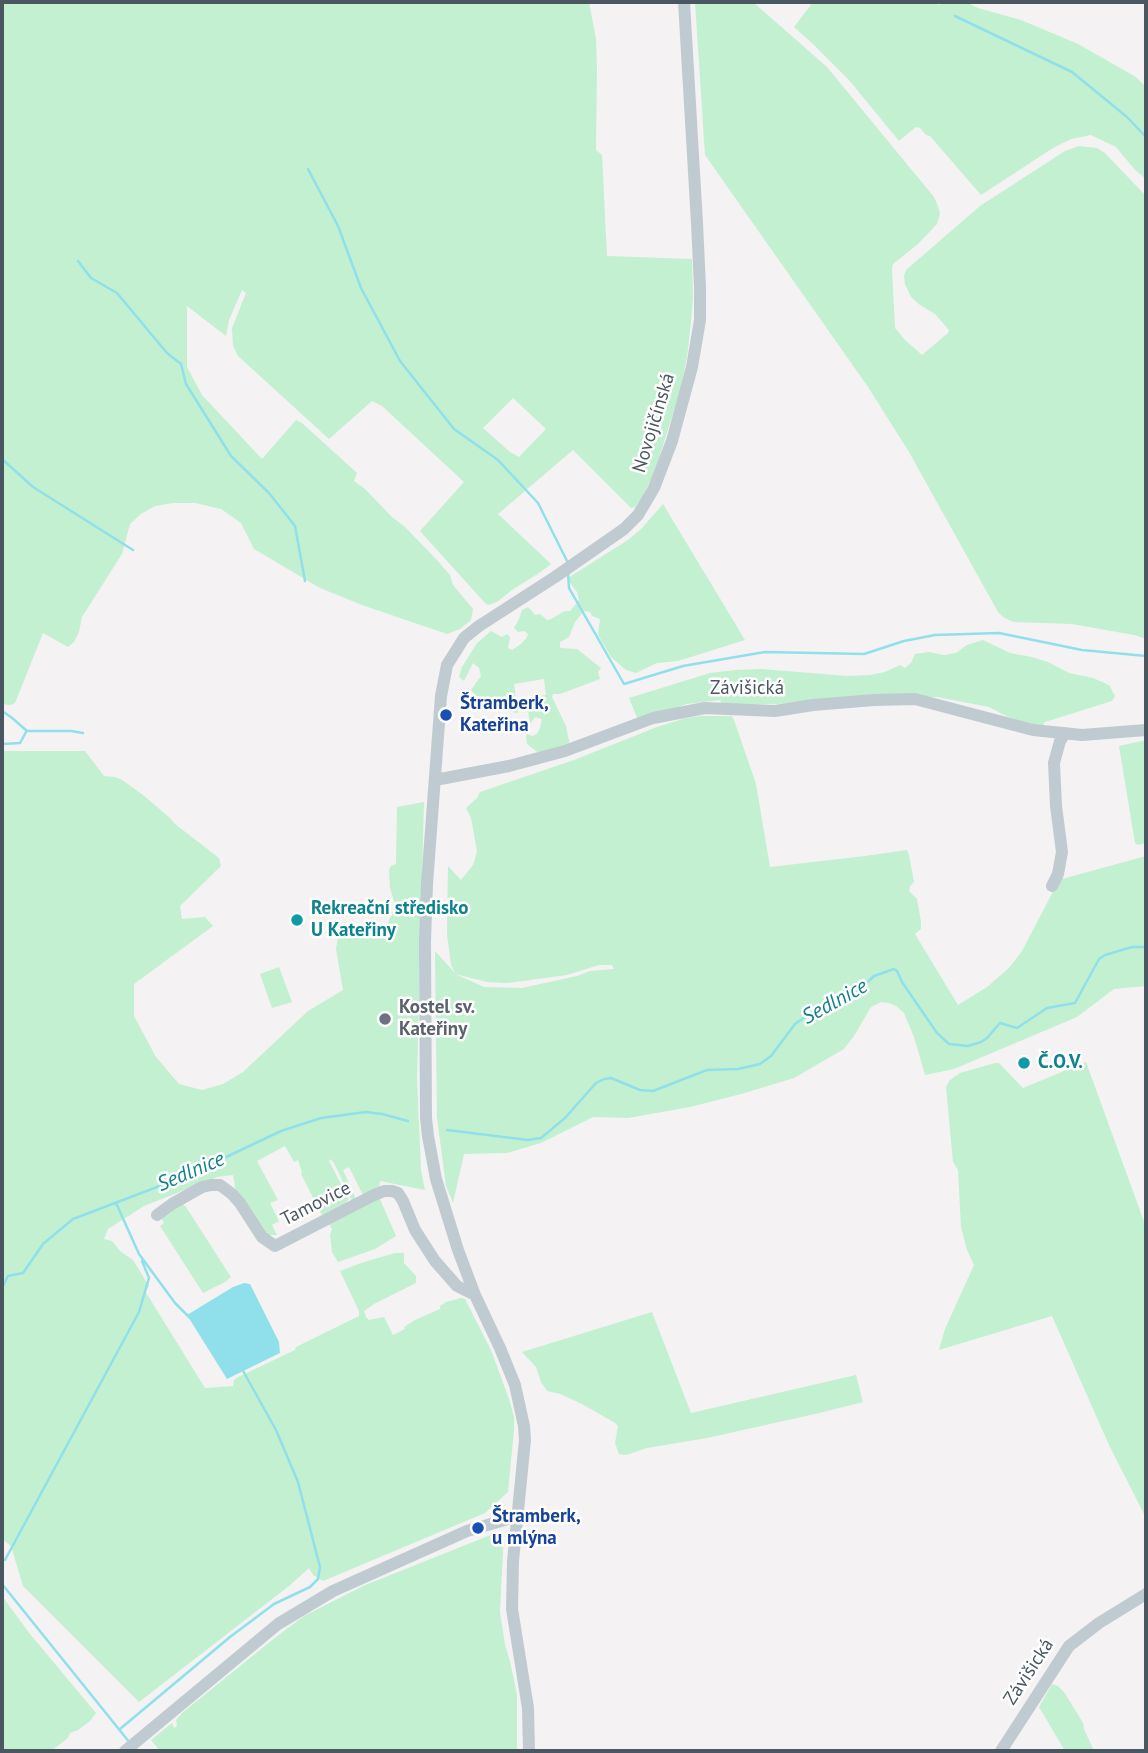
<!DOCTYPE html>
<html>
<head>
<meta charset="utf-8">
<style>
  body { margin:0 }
  #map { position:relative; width:1148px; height:1753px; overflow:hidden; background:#f4f2f2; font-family:"PT Sans",sans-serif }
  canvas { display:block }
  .frame { position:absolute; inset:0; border:4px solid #4a5760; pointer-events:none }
</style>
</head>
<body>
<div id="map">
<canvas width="1148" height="1753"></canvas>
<div class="frame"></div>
</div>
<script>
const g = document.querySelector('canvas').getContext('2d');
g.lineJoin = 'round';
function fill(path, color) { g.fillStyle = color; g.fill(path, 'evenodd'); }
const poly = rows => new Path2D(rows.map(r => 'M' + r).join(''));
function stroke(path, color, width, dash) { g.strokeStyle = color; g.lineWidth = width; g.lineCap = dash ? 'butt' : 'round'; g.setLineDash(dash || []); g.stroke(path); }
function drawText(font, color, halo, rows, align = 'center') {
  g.font = font + ' "PT Sans",sans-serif'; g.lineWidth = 5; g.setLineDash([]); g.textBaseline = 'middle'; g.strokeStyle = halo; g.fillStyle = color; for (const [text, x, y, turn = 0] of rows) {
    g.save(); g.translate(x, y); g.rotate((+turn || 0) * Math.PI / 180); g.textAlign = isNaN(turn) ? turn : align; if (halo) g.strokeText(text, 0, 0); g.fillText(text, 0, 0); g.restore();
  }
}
const green = poly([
  [2,2,589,2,596,39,597,69,596,150,602,155,607,256,692,259,693,298,691,322,687,357,681,388,654,474,642,497,635,507,631,508,573,450,498,514,551,564,539,573,512,590,497,602,488,605,485,603,420,531,464,482,382,406,372,401,329,439,238,356,233,346,232,328,246,293,242,290,229,320,226,336,187,306,187,367,202,395,262,459,296,420,302,423,357,473,354,481,365,489,392,517,405,527,436,559,450,575,453,585,473,609,471,620,460,629,447,634,362,605,320,588,254,549,241,523,221,509,195,503,173,503,155,506,141,514,130,524,122,554,82,617,79,632,74,642,68,647,43,633,15,703,10,705,2,704],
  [513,398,546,429,519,457,510,452,483,428],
  [695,2,753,2,827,67,934,197,938,206,940,214,937,224,918,244,893,264,892,269,895,328,905,340,922,355,948,333,949,330,935,314,920,305,911,297,905,284,904,276,906,270,980,206,1065,151,1079,146,1097,148,1105,153,1146,196,1146,639,1134,635,1072,624,1013,622,1003,617,998,612,909,452,868,387,705,155],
  [808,2,934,2,939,5,945,2,966,2,978,8,1021,20,1078,44,1136,77,1146,87,1146,179,1135,170,1116,147,1091,135,1071,139,1053,148,981,195,930,136,926,135,920,128,916,127,899,141,849,80,814,45,794,27,811,5],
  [663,504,745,640,678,661,657,663,636,673,626,670,611,657,598,635,600,619,592,616,590,612,584,611,575,622,569,637,560,642,560,648,577,649,596,664,601,668,598,672,600,679,560,694,553,694,552,697,566,726,570,746,540,754,527,744,526,736,527,734,532,736,537,734,540,728,542,719,535,717,530,724,526,698,546,695,544,679,514,684,518,713,494,709,484,705,471,690,481,676,479,668,473,663,464,681,459,677,462,667,477,643,491,631,502,637,507,634,510,637,508,648,512,650,521,644,527,637,528,634,524,631,518,632,514,628,519,619,522,610,528,607,535,615,540,614,547,620,551,619,565,611,570,611,579,600,577,592,568,580,568,578,628,540,641,529],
  [983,640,1010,653,1032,657,1048,662,1069,673,1093,678,1109,685,1115,696,1112,701,1045,722,1042,726,1024,725,989,707,937,697,882,696,777,704,722,704,720,700,687,704,638,720,629,698,710,673,736,670,761,669,848,676,870,675,885,672,900,665,905,668,911,663,915,654,929,652,944,655,956,653,967,645],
  [701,716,732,716,734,720,756,784,770,867,865,856,907,850,909,855,914,882,910,886,909,891,917,899,921,922,921,929,915,934,958,1005,987,987,1009,968,1022,951,1057,884,1062,879,1146,856,1146,986,1114,989,1077,1017,954,1069,925,1075,914,1037,904,1013,896,1006,889,1003,881,1002,871,1007,854,1036,844,1049,794,1078,741,1094,690,1107,628,1118,593,1117,541,1143,507,1153,464,1154,453,1203,446,1186,437,1118,435,951,455,973,451,965,447,935,448,866,461,880,473,865,475,859,477,851,471,818,466,808,477,798,480,792,574,760,657,727,686,718],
  [599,965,612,965,614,969,590,971,577,976,522,988,484,987,455,974,487,982,508,983,567,975],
  [1146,740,1146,843,1138,845,1135,843,1119,746],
  [2,751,85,751,104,776,115,777,122,780,143,795,170,818,175,824,219,858,221,866,180,906,182,919,205,917,213,926,134,984,134,1016,156,1057,179,1084,202,1090,223,1084,243,1072,308,1011,343,990,336,949,340,923,350,929,359,931,387,924,396,907,390,888,389,870,391,866,396,864,397,807,424,802,417,1079,421,1170,425,1190,380,1181,379,1189,364,1197,349,1167,343,1170,355,1197,355,1200,352,1201,334,1163,330,1159,329,1161,349,1200,347,1201,345,1205,323,1217,301,1174,302,1172,298,1160,294,1162,285,1146,257,1161,278,1200,270,1203,279,1221,272,1225,277,1235,271,1235,268,1239,236,1193,233,1175,217,1177,144,1206,108,1229,104,1239,112,1241,121,1252,133,1260,149,1286,145,1291,205,1388,233,1386,234,1380,238,1377,295,1350,296,1347,359,1316,359,1311,340,1271,364,1262,395,1253,404,1253,404,1263,416,1276,416,1283,374,1304,364,1311,366,1317,369,1320,384,1317,393,1335,405,1329,404,1327,415,1320,440,1309,440,1306,446,1302,461,1298,465,1299,491,1350,509,1399,514,1417,514,1430,508,1492,485,1513,323,1581,313,1575,309,1568,289,1586,139,1702,23,1586,11,1546,2,1539],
  [279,967,292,1002,272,1008,260,974],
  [1086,1062,1146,1227,1146,1518,1109,1445,1052,1316,939,1350,945,1329,974,1265,967,1250,961,1227,958,1170,953,1162,946,1087,950,1080,960,1073,995,1063,999,1063,1023,1088],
  [379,1197,396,1236,375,1249,338,1262,332,1252,330,1235,332,1229,329,1223],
  [181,1202,186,1207,231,1277,225,1282,203,1293,160,1226,164,1223,161,1218],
  [652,1312,691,1413,856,1375,863,1402,815,1414,707,1438,647,1448,626,1455,619,1454,615,1443,618,1426,615,1423,582,1404,560,1394,547,1391,541,1382,536,1367,522,1352],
  [500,1533,502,1536,503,1552,500,1612,505,1645,510,1661,517,1695,517,1751,160,1751,151,1740,172,1723,174,1728,177,1726,176,1720,182,1713,276,1637,304,1616,363,1586,493,1534],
  [2,1596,30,1634,96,1713,90,1721,78,1730,70,1733,68,1738,51,1751,2,1751],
  [1052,1684,1058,1686,1064,1692,1083,1723,1084,1729,1094,1751,1065,1751,1039,1707]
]);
const water = poly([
  [244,1283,250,1284,279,1342,280,1353,227,1379,187,1315,233,1287]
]);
const stream = poly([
  [955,16,1072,72,1127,117,1146,137],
  [308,169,338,226,361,288,400,361,454,429,498,460,538,503,568,563],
  [78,261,91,278,117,293,167,353,181,364,186,384,231,456,269,493,295,526,305,581],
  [2,459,33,487,133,550],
  [568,573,569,588,624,684,683,666,765,652,864,654,904,641,935,635,999,633,1082,650,1146,656],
  [2,711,11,717,27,731,71,731,83,733],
  [2,744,20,743,26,732],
  [447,1130,528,1140,541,1138,565,1118,596,1083,604,1079,611,1078,640,1090,653,1091,707,1070,738,1069,760,1064,771,1056,795,1024,812,1012,852,997,874,976,894,969,897,971,902,982,937,1033,949,1044,968,1046,981,1042,987,1038,1000,1023,1017,1028,1047,1008,1075,1003,1099,959,1105,955,1132,947,1146,947],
  [116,1203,139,1254,175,1303,190,1318],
  [2,1288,8,1276,23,1273,43,1244,73,1219,186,1176,281,1131,321,1118,366,1112,382,1114,408,1121],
  [5,1560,139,1312,149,1278,142,1261],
  [2,1584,130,1743],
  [120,1729,230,1637,274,1604,310,1587,318,1579,320,1567,298,1482,276,1430,242,1369]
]);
const minor = poly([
  [435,780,509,766,565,751,653,718,705,708,775,711,813,705,874,700,915,699,1033,730,1082,735,1146,730],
  [1052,886,1058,874,1062,852,1056,806,1054,763,1060,741,1065,733],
  [157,1215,172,1204,202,1187,211,1185,220,1185,232,1194,240,1203,262,1237,275,1246,372,1196,384,1191,392,1191,398,1193,403,1201,415,1230,435,1261,457,1286,475,1295],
  [125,1751,278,1624,333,1591,467,1531,518,1516],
  [529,1751,528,1708,512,1609,513,1561,525,1440,524,1426,515,1385,500,1348,475,1295,458,1250,436,1179,428,1136,426,1118,425,941,427,884,441,696,447,665,464,638,479,626,555,577,624,529,638,515,654,488,672,441,692,367,700,320,700,287,697,223,684,2],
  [1001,1751,1069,1646,1099,1623,1146,1594]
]);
const markers = [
  [446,715,7,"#1a4fb4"],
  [297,920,7,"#0f9aa8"],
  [385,1019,7,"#6b7280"],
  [1024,1063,7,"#0f9aa8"],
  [478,1528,7,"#1a4fb4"]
];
const streetNames = [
  ["Novojičínská",654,423,-73],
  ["Závišická",747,689],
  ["Tamovice",316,1204,-27],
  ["Závišická",1029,1672,-57]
];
const transitNames = [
  ["Štramberk,",460,704],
  ["Kateřina",460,726],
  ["Štramberk,",492,1517],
  ["u mlýna",492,1539]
];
const cultureNames = [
  ["Rekreační středisko",311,909],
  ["U Kateřiny",311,931],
  ["Č.O.V.",1038,1063]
];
const worshipNames = [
  ["Kostel sv.",399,1008],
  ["Kateřiny",399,1030]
];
const waterNames = [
  ["Sedlnice",835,1002,-29],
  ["Sedlnice",191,1172,-23]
];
fill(green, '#c3f0d0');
fill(water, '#90e0ec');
stroke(stream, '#90e0ec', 2.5);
stroke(minor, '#c0cbd1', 12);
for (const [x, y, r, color] of markers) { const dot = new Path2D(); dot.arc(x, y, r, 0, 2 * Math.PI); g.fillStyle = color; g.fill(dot); stroke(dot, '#fff', 2.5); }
drawText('19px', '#4a5760', '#fff', streetNames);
drawText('bold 19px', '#164399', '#fff', transitNames, 'left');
drawText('bold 19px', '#0d838f', '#fff', cultureNames, 'left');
drawText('bold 19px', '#5b616d', '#fff', worshipNames, 'left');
drawText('italic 21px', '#0f7f8f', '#fff', waterNames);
</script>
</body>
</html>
